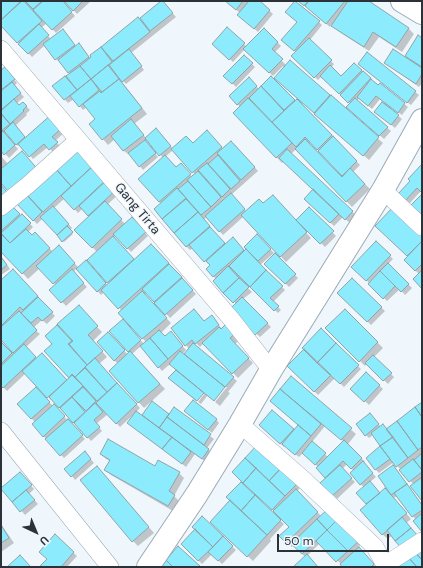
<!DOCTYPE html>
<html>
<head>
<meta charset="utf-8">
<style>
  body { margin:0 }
  #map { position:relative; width:423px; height:568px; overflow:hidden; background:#f0f7fc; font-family:"DM Sans",sans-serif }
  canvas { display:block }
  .frame { position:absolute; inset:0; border:2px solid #2c3237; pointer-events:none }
  .north { position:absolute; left:16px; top:512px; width:40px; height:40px; -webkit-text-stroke:3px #f0f7fc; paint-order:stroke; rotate:136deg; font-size:11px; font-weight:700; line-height:16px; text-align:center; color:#2c3237 }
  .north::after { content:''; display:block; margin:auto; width:14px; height:18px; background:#2c3237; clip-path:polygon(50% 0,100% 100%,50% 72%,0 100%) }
  .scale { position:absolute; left:277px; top:534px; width:112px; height:18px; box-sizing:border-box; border:2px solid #2c3237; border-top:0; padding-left:5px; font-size:12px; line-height:14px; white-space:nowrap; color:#2c3237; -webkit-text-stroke:3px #f0f7fc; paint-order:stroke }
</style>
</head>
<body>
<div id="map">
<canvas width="423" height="568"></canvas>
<div class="frame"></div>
<div class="north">U</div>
<div class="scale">50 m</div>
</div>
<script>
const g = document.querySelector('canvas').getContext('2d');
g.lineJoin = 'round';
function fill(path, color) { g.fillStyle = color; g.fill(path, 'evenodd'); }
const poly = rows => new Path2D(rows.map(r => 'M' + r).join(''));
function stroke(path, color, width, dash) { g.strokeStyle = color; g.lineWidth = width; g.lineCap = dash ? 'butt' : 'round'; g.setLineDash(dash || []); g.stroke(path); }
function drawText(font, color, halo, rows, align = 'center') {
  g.font = font + ' "DM Sans",sans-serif'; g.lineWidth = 3; g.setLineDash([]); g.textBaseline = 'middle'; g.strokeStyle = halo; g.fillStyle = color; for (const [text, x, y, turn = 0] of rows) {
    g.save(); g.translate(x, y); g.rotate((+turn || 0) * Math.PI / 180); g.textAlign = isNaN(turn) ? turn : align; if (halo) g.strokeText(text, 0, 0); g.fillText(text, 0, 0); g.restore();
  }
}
const shadow = poly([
  [1,1,62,1,75,16,56,33,47,23,41,28,51,39,66,34,76,47,82,48,91,59,93,57,91,55,138,18,140,20,162,1,176,17,131,53,144,70,126,84,123,81,122,82,147,114,134,124,146,138,160,133,173,149,193,144,212,137,223,149,235,145,258,171,231,195,246,211,263,205,278,202,311,238,286,262,243,217,223,235,207,217,203,220,225,245,236,242,245,252,257,236,274,253,260,265,285,290,273,302,281,310,278,313,247,283,245,285,252,292,243,299,271,327,260,337,231,309,236,304,214,281,216,279,207,269,211,265,209,263,208,264,193,248,190,250,187,247,155,209,161,204,140,179,163,158,147,139,145,141,158,157,143,170,129,153,128,154,124,151,115,139,108,145,90,124,96,119,87,107,83,110,74,99,68,103,53,86,71,74,61,62,60,62,56,59,45,45,32,57,1,24],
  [173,150,195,174,192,177,186,169,176,168,165,157],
  [65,1,91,1,77,14],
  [226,1,258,1,273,14,258,32,242,18,240,13],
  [299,1,367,1,409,29,414,34,402,52,379,37,369,51,338,31,332,24,330,27],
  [319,22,322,25,310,40,334,64,331,68,341,78,354,64,378,86,380,84,408,107,402,115,392,108,390,109,402,119,395,128,376,112,384,102,380,99,372,109,359,98,357,101,391,131,384,139,351,111,351,104,322,76,318,80,293,56,296,52,286,44],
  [228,29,247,47,264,29,281,46,274,53,286,65,290,61,383,143,369,160,303,103,302,104,360,165,353,172,370,189,352,207,296,149,291,154,358,217,351,224,343,217,334,226,309,202,314,190,284,161,282,163,234,113,240,107,230,96,249,79,259,89,271,78,295,102,298,99,283,66,273,76,245,49,233,62,214,44],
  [251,99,274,122,272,124,249,101],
  [311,142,344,176,342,178,309,144],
  [422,39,422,67,421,68,422,69,422,83,419,87,389,66,385,63,412,62,406,56],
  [367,54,419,95,411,105,363,68],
  [244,56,255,67,236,87,225,76],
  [1,72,8,72,17,83,14,86,24,97,17,103,19,106,26,106,30,110,26,114,27,115,15,126,26,138,53,115,67,130,55,141,60,146,53,152,48,147,33,159,20,144,18,146,7,133,5,134,18,149,9,158,1,149],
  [79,146,121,192,107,205,125,224,135,222,148,236,131,252,116,235,113,238,135,261,157,251,196,294,170,318,147,293,145,295,171,323,161,333,165,337,174,336,186,350,182,354,189,359,190,358,189,349,186,345,205,322,215,320,222,329,242,338,235,344,253,363,238,378,204,343,200,347,196,343,193,345,237,381,228,392,230,393,220,406,215,402,227,387,224,387,208,395,201,404,198,402,206,392,203,392,196,401,170,378,177,370,170,364,162,371,141,346,132,354,165,389,144,408,110,371,118,364,114,360,108,333,128,355,130,353,111,331,123,321,144,344,146,342,120,313,122,311,104,292,101,295,77,268,73,272,87,287,66,306,51,290,56,285,40,268,28,279,1,250,1,215,11,206,21,216,22,215,33,227,28,232,32,236,40,238,53,252,59,247,79,268,89,265,107,285,109,283,88,260,97,252,76,230,90,216,83,208,78,213,65,198,54,208,72,228,70,230,73,234,64,242,43,218,37,224,17,203,1,182,1,156,8,164,22,152,45,178],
  [4,235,12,243,10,244,2,237],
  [422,166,422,192,421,191,408,205,398,195,411,181],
  [309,208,336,236,325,247,298,220],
  [377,226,422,235,422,287,419,274,405,260,408,257],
  [376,242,393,259,388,264,412,288,405,295,400,289,387,301,353,267],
  [275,255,298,278,289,287,266,264],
  [1,256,10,269,1,275],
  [12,271,55,316,47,324,42,320,33,328,40,334,26,347,37,359,67,381,71,378,46,351,53,344,46,336,78,307,102,332,93,341,107,357,99,364,140,408,136,412,142,417,152,403,170,415,175,409,214,439,207,448,212,453,206,462,195,454,186,467,132,426,133,417,132,416,120,427,108,414,96,424,102,431,91,441,53,399,51,400,26,373,7,391,1,385,1,343,9,351,11,349,1,339,1,282],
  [66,331,74,341,73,343,64,333],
  [86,410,87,412,76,422,75,420],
  [352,279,385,311,371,325,338,293],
  [345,310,383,348,374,357,394,377,388,384,367,364,365,366,327,328],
  [321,330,361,369,344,387,335,378,318,395,289,366],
  [366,373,383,389,369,405,352,389],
  [291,378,356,434,348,444,365,462,364,464,376,477,370,482,380,494,392,496,392,495,379,476,393,466,396,470,422,505,422,530,416,520,397,496,394,498,411,519,388,539,382,534,368,505,358,493,364,487,360,484,354,471,347,464,342,469,355,482,337,499,322,483,327,478,317,468,318,467,303,453,299,457,285,446,284,447,263,428,272,411,294,431,299,425,271,401],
  [325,426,344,442,328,457,312,442],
  [36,388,53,406,57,409,85,439,64,458,33,425,35,422,18,405],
  [422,403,422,499,414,485,394,462,379,473,376,470,367,458,382,447,373,435,369,438,366,435,373,418,381,427,386,430],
  [189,415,216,419,219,423,212,433],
  [258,445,302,486,297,491,321,516,363,543,358,547,376,567,344,567,320,543,307,556,317,567,294,567,305,557,294,545,292,547,281,536,290,527,276,513,233,472],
  [101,454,179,473,184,478,174,496,179,501,173,511,111,475,105,470,110,461,106,459],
  [88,456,94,463,75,480,72,476],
  [97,467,154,533,138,546,133,541],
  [23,477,34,489,29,494,38,504,25,515,2,488],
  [241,483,284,524,270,539,271,541,253,561,211,522,231,501],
  [202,518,236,550,222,564,212,554,202,564,182,544,197,530],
  [1,524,14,543,1,552],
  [55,536,77,556,67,567,40,567,48,559]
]);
const building = poly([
  [1,1,21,1,1,20,1,1],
  [22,1,24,1,42,21,17,43,1,26,1,20,22,1],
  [25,1,42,1,33,9,25,1],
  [43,1,63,1,72,12,52,30,33,10,43,1],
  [64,1,83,1,73,11,64,1],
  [161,1,163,1,173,13,150,31,140,18,161,1],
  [225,1,243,1,236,10,225,1],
  [249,1,260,1,270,10,254,29,237,15,249,1],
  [295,1,320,21,294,51,281,40,297,22,285,12,295,1],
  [298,1,308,1,304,6,298,1],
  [309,1,345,1,326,24,305,6,309,1],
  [348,1,369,1,409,28,396,47,373,32,364,47,331,26,348,1],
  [138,17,150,32,113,61,101,47,138,17],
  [39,24,49,35,28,54,18,44,39,24],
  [227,27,245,43,229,60,212,44,227,27],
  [264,28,278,42,272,49,283,59,269,73,243,49,264,28],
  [63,29,75,45,55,60,43,44,63,29],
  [418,35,422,38,422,67,405,56,418,35],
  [309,38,332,60,314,78,291,56,309,38],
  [79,43,89,57,68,73,58,60,79,43],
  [101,47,112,62,91,79,80,66,91,57,90,55,101,47],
  [129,49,142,66,122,82,109,65,129,49],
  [393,49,422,68,422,74,416,84,384,63,393,49],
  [367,52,416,91,407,103,358,64,367,52],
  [244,55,253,63,232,84,223,76,244,55],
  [290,60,330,95,314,113,274,78,290,60],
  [354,63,362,70,339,94,320,76,330,65,341,76,354,63],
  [108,65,119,79,102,92,91,79,108,65],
  [80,66,91,79,77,90,66,76,80,66],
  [5,67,15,79,1,90,1,70,5,67],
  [363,71,371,78,348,103,340,95,363,71],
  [65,76,77,90,64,100,52,86,65,76],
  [271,76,295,100,284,110,261,86,271,76],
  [249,77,257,86,237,105,229,96,249,77],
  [91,79,99,90,79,107,70,96,91,79],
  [119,79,142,108,102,140,89,124,95,119,83,104,100,91,101,93,119,79],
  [371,79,378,85,380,83,405,103,398,113,376,96,368,106,357,97,371,79],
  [12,82,21,93,1,110,1,91,12,82],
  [261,86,284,111,272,122,249,98,261,86],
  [331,95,379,137,363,156,314,114,331,95],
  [248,98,292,143,276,158,233,113,248,98],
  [355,98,388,127,379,136,346,107,355,98],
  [14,99,19,105,23,102,27,106,23,110,24,111,10,124,1,113,1,111,14,99],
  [297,99,332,135,317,150,305,137,296,147,272,122,297,99],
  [382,102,399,115,391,125,374,112,382,102],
  [53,113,64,126,52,137,58,142,49,150,44,144,29,157,18,144,53,113],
  [1,114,10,124,1,131,1,114],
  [131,119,144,135,123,151,111,136,131,119],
  [13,122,25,137,16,145,4,131,13,122],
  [156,128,171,146,159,156,145,138,156,128],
  [207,130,222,147,192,173,171,149,186,136,193,143,207,130],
  [3,131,15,145,4,155,1,151,1,133,3,131],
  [333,136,357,161,342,176,318,151,333,136],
  [305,139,342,177,350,168,365,184,346,202,295,149,305,139],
  [145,140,156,153,139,167,128,153,145,140],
  [231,141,255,167,241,180,217,153,231,141],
  [79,145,96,163,71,186,55,168,79,145],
  [287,149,353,211,345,220,279,158,287,149],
  [22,151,40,172,12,196,1,183,1,169,22,151],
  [165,155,176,167,181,163,191,174,159,202,138,179,165,155],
  [218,155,240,181,231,189,208,164,218,155],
  [207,163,230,189,222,197,198,170,207,163],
  [422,164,422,193,417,188,404,202,397,195,410,181,408,179,422,164],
  [94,165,107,179,74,210,61,196,94,165],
  [55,168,71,186,43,212,26,194,55,168],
  [198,171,221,197,211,207,187,180,198,171],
  [109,178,118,188,88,216,79,206,109,178],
  [188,181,211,207,201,215,178,189,188,181],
  [1,185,10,196,1,204,1,185],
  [177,188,186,198,162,219,154,209,177,188],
  [313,189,339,214,330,223,304,199,313,189],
  [231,193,245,209,219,232,205,216,231,193],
  [26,194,42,212,33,221,16,203,26,194],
  [422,194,422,219,409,207,422,194],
  [273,195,307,232,280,257,241,215,259,199,263,203,273,195],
  [186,199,198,212,174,233,162,219,186,199],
  [105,201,122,219,92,248,74,230,105,201],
  [11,205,20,214,1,231,1,214,11,205],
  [53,206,69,224,57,235,40,217,53,206],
  [394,206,422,233,422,241,407,256,375,226,394,206],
  [309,207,334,231,320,244,296,220,309,207],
  [198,212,210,226,186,247,174,233,198,212],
  [22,214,31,223,10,243,1,233,22,214],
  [132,217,146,232,127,249,113,234,132,217],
  [67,226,73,232,62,242,57,235,67,226],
  [210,227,225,243,204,262,189,245,210,227],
  [26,229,32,235,35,232,50,248,22,274,1,252,1,234,10,243,26,229],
  [257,234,271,249,258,261,244,247,257,234],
  [113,236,134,259,107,283,87,260,113,236],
  [233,237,244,250,213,277,206,269,210,265,206,261,233,237],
  [376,241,391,255,366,281,351,267,376,241],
  [422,241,422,264,415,271,404,260,422,241],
  [151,244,169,263,118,309,101,290,151,244],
  [59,245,75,263,53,284,36,266,59,245],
  [246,249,266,270,250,287,229,266,246,249],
  [275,253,296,274,285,284,264,264,275,253],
  [1,257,7,265,1,270,1,257],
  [86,260,106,283,97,292,76,269,86,260],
  [388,263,409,284,401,292,380,271,388,263],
  [169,264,182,277,154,302,142,289,169,264],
  [228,266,239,278,223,293,213,281,228,266],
  [13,269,38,296,23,310,20,307,1,326,1,280,13,269],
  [72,269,84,283,61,303,49,290,72,269],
  [266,270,283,286,270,298,279,306,274,311,250,287,266,270],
  [422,270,422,289,413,279,422,270],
  [380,271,395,286,383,299,368,284,380,271],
  [182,278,193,290,165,315,154,303,182,278],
  [239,278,249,287,233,303,223,293,239,278],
  [352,278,382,307,367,322,337,293,352,278],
  [142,291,167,318,142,339,118,313,142,291],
  [38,297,53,312,42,321,38,317,31,323,21,313,38,297],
  [242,297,268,323,255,335,230,309,242,297],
  [79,305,98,326,88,335,103,351,87,365,69,344,73,341,57,324,79,305],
  [194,309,204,321,212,315,219,325,195,344,192,340,185,346,171,328,194,309],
  [345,309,378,342,359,362,325,328,345,309],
  [19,311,37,330,13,353,1,340,1,327,19,311],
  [123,319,141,340,128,352,109,331,123,319],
  [228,322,237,332,230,338,249,358,232,374,202,343,219,327,221,329,228,322],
  [57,325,72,341,68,344,87,365,75,377,72,374,69,378,44,351,52,344,45,336,57,325],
  [321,328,336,343,317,363,302,348,321,328],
  [159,330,165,336,171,331,183,346,168,359,150,338,159,330],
  [108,332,125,350,114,361,97,342,108,332],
  [150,338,168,359,158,368,140,346,150,338],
  [1,342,12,353,1,364,1,342],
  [193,343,234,377,225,387,184,354,193,343],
  [336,343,359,365,340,384,317,363,336,343],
  [24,344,36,357,3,388,1,386,1,366,24,344],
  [304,349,331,375,314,392,287,366,304,349],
  [130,351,160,384,138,403,109,371,130,351],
  [180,351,225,387,214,401,169,364,180,351],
  [42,353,67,380,47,398,22,371,42,353],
  [373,355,392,373,383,381,365,363,373,355],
  [95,358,117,383,107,392,85,367,95,358],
  [85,368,107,392,97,401,75,377,85,368],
  [176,370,204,393,197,401,168,378,176,370],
  [366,372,380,385,364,402,350,389,366,372],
  [72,375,83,386,59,408,49,397,72,375],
  [291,376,352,428,341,440,280,389,291,376],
  [117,383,137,404,116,424,96,403,117,383],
  [36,387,50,402,31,419,17,404,36,387],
  [83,387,96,401,86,411,72,397,83,387],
  [280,389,321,424,311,436,270,401,280,389],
  [72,397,85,412,73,423,60,408,72,397],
  [193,400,217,419,208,430,184,411,193,400],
  [152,401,169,414,159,428,142,415,152,401],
  [422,402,422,417,415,407,422,402],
  [95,403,103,412,94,420,100,427,87,438,74,423,95,403],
  [54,404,65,416,43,437,32,424,54,404],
  [174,407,211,434,204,445,167,417,174,407],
  [415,407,422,417,422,447,418,450,397,421,415,407],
  [272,410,294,429,280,444,259,425,272,410],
  [136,411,172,437,162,449,127,423,136,411],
  [370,413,379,424,365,436,356,424,370,413],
  [167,417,209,449,202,459,159,428,167,417],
  [68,419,83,435,60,456,45,439,68,419],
  [397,421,418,450,408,458,386,429,397,421],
  [383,424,393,437,380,446,371,433,383,424],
  [298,425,311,436,295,455,282,444,298,425],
  [172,437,191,452,182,464,162,449,172,437],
  [393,437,408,458,396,467,380,446,393,437],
  [108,439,155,466,158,460,180,472,169,491,175,495,168,506,104,470,110,460,100,454,108,439],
  [344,440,362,458,351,469,343,461,325,478,316,468,344,440],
  [312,441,326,453,315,465,302,453,312,441],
  [258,444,282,467,269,481,245,458,258,444],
  [380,446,390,459,375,470,366,458,380,446],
  [85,451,91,459,71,477,64,469,85,451],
  [422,453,422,470,414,460,422,453],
  [245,458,256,468,243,483,232,472,245,458],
  [413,459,422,470,422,472,409,482,399,470,413,459],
  [363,461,373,473,360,485,350,473,363,461],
  [340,465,352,478,332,496,320,483,340,465],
  [393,465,407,484,391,495,378,476,393,465],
  [97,466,149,527,132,542,80,480,97,466],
  [282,467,299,482,285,496,269,481,282,467],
  [256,468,285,496,272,510,243,483,256,468],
  [20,472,32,485,12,502,1,489,1,488,20,472],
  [422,477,422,501,410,486,422,477],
  [370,481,380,493,366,504,356,493,370,481],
  [241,482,255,495,241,511,226,497,241,482],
  [407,484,422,505,422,510,412,517,394,493,407,484],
  [385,488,407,513,382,535,360,510,385,488],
  [296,489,318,512,286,543,279,536,289,527,273,511,296,489],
  [26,490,35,500,20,512,12,502,26,490],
  [255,495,281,520,267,535,241,511,255,495],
  [230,500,267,535,247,557,210,522,230,500],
  [330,507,340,517,327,530,317,519,330,507],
  [422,513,422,532,413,521,422,513],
  [202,516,223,536,213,547,192,527,202,516],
  [340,517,361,539,348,551,327,530,340,517],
  [402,517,411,528,395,541,387,530,402,517],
  [317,519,327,530,302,554,291,544,317,519],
  [1,525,9,538,1,543,1,525],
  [411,528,418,536,403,550,395,541,411,528],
  [195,529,213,547,198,561,181,544,195,529],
  [327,530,348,551,336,562,316,541,327,530],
  [55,534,74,552,61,567,39,567,47,559,39,552,55,534],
  [223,536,233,546,218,561,208,552,223,536],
  [422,544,422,560,414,551,422,544],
  [178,546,200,566,198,567,173,567,166,560,178,546],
  [359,547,374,564,371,567,342,567,340,564,359,547],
  [414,551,422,560,422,567,417,567,408,557,414,551],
  [307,554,318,567,293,567,307,554],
  [20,555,31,567,7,567,20,555],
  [406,555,417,567,393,567,406,555],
  [166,560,173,567,160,567,166,560]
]);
const minor = poly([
  [1,49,232,320,271,370],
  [383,190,422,227],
  [1,207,28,185,78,140],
  [240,424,304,480,375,547,385,565,422,541],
  [1,431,110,567]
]);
const secondary = poly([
  [402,1,422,13],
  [148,567,197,494,240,424,271,370,383,190,422,120]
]);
const streetNames = [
  ["Gang Tirta",137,209,50]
];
fill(shadow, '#0003');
fill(building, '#8cecfd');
stroke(building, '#8fa4a8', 1);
stroke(minor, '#9baab6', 18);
stroke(secondary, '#9baab6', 24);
stroke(minor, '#fff', 17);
stroke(secondary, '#fff', 22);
drawText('13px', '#2c3237', '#f0f7fc', streetNames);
</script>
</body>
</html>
